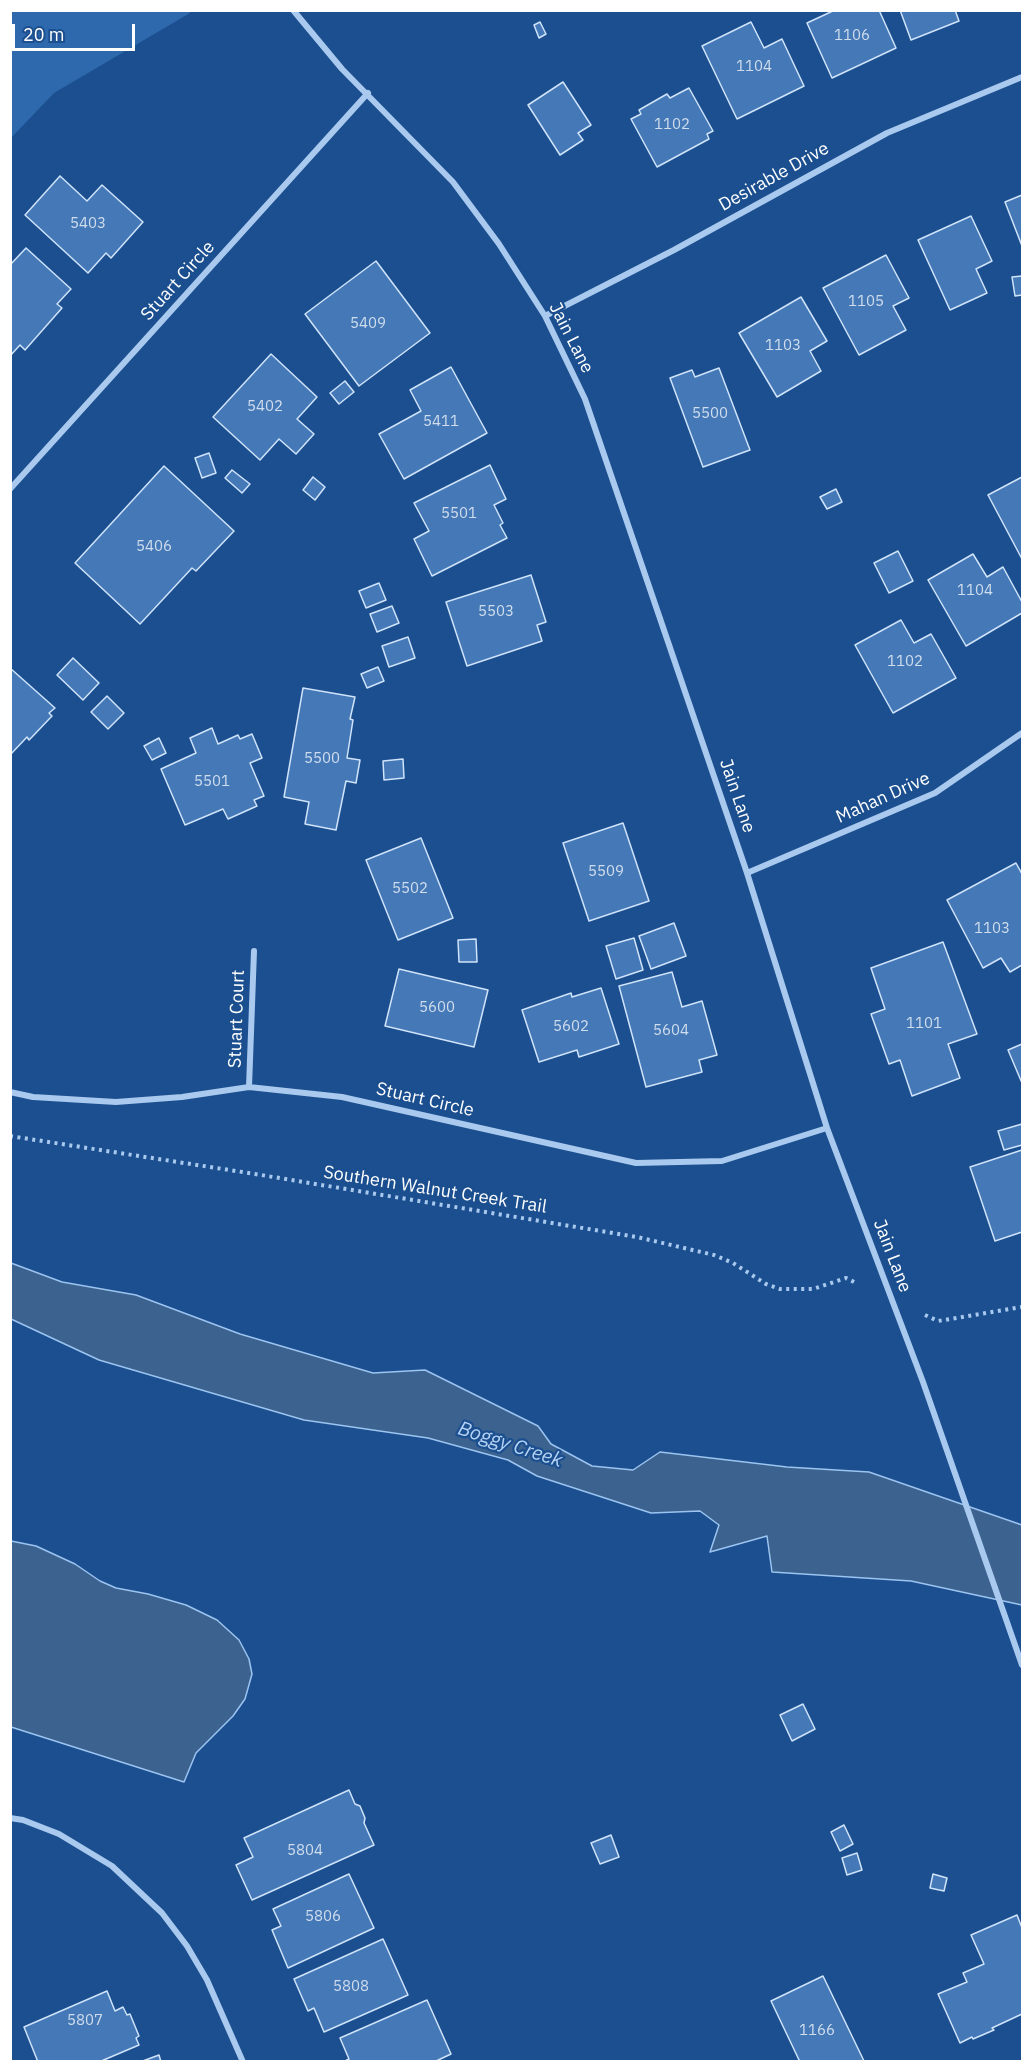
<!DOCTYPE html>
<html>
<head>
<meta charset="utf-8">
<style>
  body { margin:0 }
  #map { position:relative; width:1033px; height:2072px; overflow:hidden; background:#1b4f8f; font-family:"IBM Plex Sans",sans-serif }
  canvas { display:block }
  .frame { position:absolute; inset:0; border:12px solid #fff; pointer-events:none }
  .scale { position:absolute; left:12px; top:24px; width:123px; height:27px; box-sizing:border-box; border:3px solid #fff; border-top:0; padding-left:8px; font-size:18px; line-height:21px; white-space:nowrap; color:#fff; -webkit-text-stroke:4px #1b4f8f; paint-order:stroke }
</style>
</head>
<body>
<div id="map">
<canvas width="1033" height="2072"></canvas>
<div class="frame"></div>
<div class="scale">20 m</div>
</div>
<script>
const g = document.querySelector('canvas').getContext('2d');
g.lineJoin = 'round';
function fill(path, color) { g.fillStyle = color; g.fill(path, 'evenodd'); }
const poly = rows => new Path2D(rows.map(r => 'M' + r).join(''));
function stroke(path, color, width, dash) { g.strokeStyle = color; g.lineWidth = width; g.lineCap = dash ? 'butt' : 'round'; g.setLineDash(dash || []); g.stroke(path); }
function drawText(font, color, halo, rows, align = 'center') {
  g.font = font + ' "IBM Plex Sans",sans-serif'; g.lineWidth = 4.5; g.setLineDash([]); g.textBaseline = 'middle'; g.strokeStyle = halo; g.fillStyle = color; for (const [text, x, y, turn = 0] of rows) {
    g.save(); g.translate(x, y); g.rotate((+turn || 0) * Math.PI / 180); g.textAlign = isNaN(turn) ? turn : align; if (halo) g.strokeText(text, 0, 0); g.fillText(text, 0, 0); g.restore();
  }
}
const green = poly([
  [11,10,188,10,190,13,54,93,11,138]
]);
const water = poly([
  [11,1263,62,1282,136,1295,240,1334,373,1373,425,1370,538,1426,551,1444,592,1466,633,1470,660,1452,787,1467,869,1472,1022,1525,1022,1605,911,1581,772,1572,767,1536,710,1552,719,1525,700,1511,651,1513,537,1476,508,1460,428,1438,304,1420,99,1360,11,1319,11,1263],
  [11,1541,36,1546,75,1564,100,1581,116,1588,148,1594,186,1605,217,1620,239,1640,249,1659,252,1674,245,1699,233,1716,196,1753,184,1782,11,1727,11,1541]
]);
const building = poly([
  [835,10,879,10,896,48,832,78,807,23,835,10],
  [900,10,955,10,959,21,911,40,900,10],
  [540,22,546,34,539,38,534,25,540,22],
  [751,22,764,48,782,39,804,86,737,119,702,46,751,22],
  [563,82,591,125,578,133,583,140,560,155,528,105,563,82],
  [689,88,713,131,707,134,709,139,657,167,631,119,641,114,639,110,667,94,670,98,689,88],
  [60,176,87,201,102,185,143,222,111,258,106,253,88,273,25,215,60,176],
  [1022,195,1022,246,1005,202,1022,195],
  [971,216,992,261,976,269,987,293,950,310,918,240,971,216],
  [26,248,71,289,57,304,62,308,25,350,20,345,10,356,10,265,26,248],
  [886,255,909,298,893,306,906,330,859,355,823,288,886,255],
  [376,261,430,333,359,386,305,314,376,261],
  [1022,276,1022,295,1015,296,1012,277,1022,276],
  [801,297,827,341,810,351,821,371,777,397,739,333,801,297],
  [271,354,317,397,297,419,314,434,296,454,279,439,260,460,213,417,271,354],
  [451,367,487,433,404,479,379,434,421,411,410,390,451,367],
  [719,368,750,450,703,467,670,378,692,370,695,377,719,368],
  [345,381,354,392,339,404,330,393,345,381],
  [209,453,216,473,202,478,195,458,209,453],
  [490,465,506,499,494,505,503,523,500,525,507,538,432,576,414,539,429,531,414,503,490,465],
  [164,466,234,531,196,571,192,568,140,624,75,563,164,466],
  [232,470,250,484,242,493,225,478,232,470],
  [313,477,325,487,315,500,303,490,313,477],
  [1022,477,1022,559,988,495,1022,477],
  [836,489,842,502,827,509,820,497,836,489],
  [898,551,913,581,889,593,874,563,898,551],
  [973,554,987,577,1003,567,1022,602,1022,613,966,646,928,580,973,554],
  [531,575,546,622,537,625,542,641,467,666,446,602,531,575],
  [379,583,386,600,366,608,359,591,379,583],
  [392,606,399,623,377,632,370,614,392,606],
  [901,620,914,643,931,634,956,678,893,713,855,645,901,620],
  [408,637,415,658,389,667,382,646,408,637],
  [73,658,99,683,83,700,57,675,73,658],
  [378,667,384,681,367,688,361,674,378,667],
  [10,668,55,708,49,713,52,716,32,737,29,740,27,737,10,755,10,668],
  [303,688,355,697,350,719,353,720,347,758,360,760,356,783,346,781,336,830,305,824,309,802,284,797,303,688],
  [107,696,124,713,108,729,91,712,107,696],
  [212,728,218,744,238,735,240,739,252,734,262,758,250,763,264,796,254,800,257,806,228,819,223,809,185,825,161,769,196,753,190,738,212,728],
  [159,738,166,753,152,760,144,746,159,738],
  [403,759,404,778,384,780,383,761,403,759],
  [623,823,649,901,589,921,563,843,623,823],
  [421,838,453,918,398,940,366,860,421,838],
  [1016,863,1022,874,1022,965,1010,972,1001,958,983,968,947,900,1016,863],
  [674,923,686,956,651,969,639,936,674,923],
  [634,938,643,970,616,979,606,946,634,938],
  [476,939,477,962,459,962,458,940,476,939],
  [943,942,977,1034,948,1044,960,1078,912,1096,900,1060,889,1064,871,1014,885,1009,871,968,943,942],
  [399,969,488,990,474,1047,385,1026,399,969],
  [672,972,682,1007,702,1001,717,1055,699,1060,702,1072,646,1087,619,986,672,972],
  [601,988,619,1044,579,1057,577,1050,539,1062,522,1010,571,993,572,997,601,988],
  [1022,1044,1022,1083,1008,1050,1022,1044],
  [1022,1124,1022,1145,1004,1150,998,1131,1022,1124],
  [1022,1150,1022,1232,995,1241,970,1167,1022,1150],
  [803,1704,815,1729,792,1741,780,1715,803,1704],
  [349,1790,355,1804,360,1806,365,1818,364,1823,374,1845,252,1900,236,1865,253,1857,244,1838,349,1790],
  [844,1825,853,1844,840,1851,831,1832,844,1825],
  [611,1835,619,1857,600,1864,591,1843,611,1835],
  [857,1853,862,1870,847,1875,842,1858,857,1853],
  [349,1874,374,1928,288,1968,272,1930,281,1926,273,1909,349,1874],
  [933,1874,947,1878,944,1891,930,1888,933,1874],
  [1017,1915,1022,1928,1022,2014,992,2028,994,2030,973,2039,972,2037,960,2043,938,1994,967,1982,963,1973,984,1964,971,1935,1017,1915],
  [383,1939,408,1995,324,2032,314,2008,308,2011,294,1979,383,1939],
  [823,1976,864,2061,863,2062,800,2062,771,2001,823,1976],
  [107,1991,115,2011,123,2007,127,2015,130,2014,139,2036,136,2038,139,2045,99,2062,38,2062,24,2027,107,1991],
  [427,2000,451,2054,434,2062,343,2062,349,2059,340,2038,427,2000],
  [159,2055,161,2062,140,2062,159,2055]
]);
const path = poly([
  [10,1136,255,1174,637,1237,714,1255,733,1263,766,1284,780,1289,813,1289,846,1278,858,1284],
  [925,1315,938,1321,1022,1307]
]);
const minor = poly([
  [293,10,342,69,453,182,499,244,545,316,585,399,747,873,827,1128,923,1382,1022,1665],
  [545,316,674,250,887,133,1022,77],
  [10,489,368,93],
  [747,873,935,793,1022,733],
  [249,1087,254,951],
  [10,1092,33,1097,116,1102,182,1097,249,1087,342,1097,636,1163,722,1161,827,1128],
  [10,1818,23,1820,59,1834,112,1866,162,1913,187,1946,207,1980,243,2062]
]);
const numberNames = [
  ["1106",852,36],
  ["1104",754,67],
  ["1102",672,125],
  ["5403",88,224],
  ["1105",866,302],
  ["5409",368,324],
  ["1103",783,346],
  ["5402",265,407],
  ["5500",710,414],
  ["5411",441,422],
  ["5501",459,514],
  ["5406",154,547],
  ["1104",975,591],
  ["5503",496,612],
  ["1102",905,662],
  ["5500",322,759],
  ["5501",212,782],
  ["5509",606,872],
  ["5502",410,889],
  ["1103",992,929],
  ["5600",437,1008],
  ["1101",924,1024],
  ["5602",571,1027],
  ["5604",671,1031],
  ["5804",305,1851],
  ["5806",323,1917],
  ["5808",351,1987],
  ["5807",85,2021],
  ["1166",817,2031]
];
const streetNames = [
  ["Desirable Drive",774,177,-29],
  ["Stuart Circle",178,281,-48],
  ["Jain Lane",571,338,63],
  ["Jain Lane",737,796,71],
  ["Mahan Drive",883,798,-24],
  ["Stuart Court",237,1019,-88],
  ["Stuart Circle",425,1100,13],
  ["Southern Walnut Creek Trail",435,1190,9],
  ["Jain Lane",892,1256,69]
];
const waterNames = [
  ["Boggy Creek",510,1445,18]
];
fill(green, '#2e69ad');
fill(water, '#3c6290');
stroke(water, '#9cc4f0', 1.5);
fill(building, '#4478b7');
stroke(building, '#cfe3fa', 1.5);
stroke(path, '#a9c9ee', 4, [3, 4.5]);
stroke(minor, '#a9c9ee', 6);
drawText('15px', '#d0dded', null, numberNames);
drawText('18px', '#fff', '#1b4f8f', streetNames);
drawText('italic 20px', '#b5d3f5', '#1b4f8f', waterNames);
</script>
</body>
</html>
